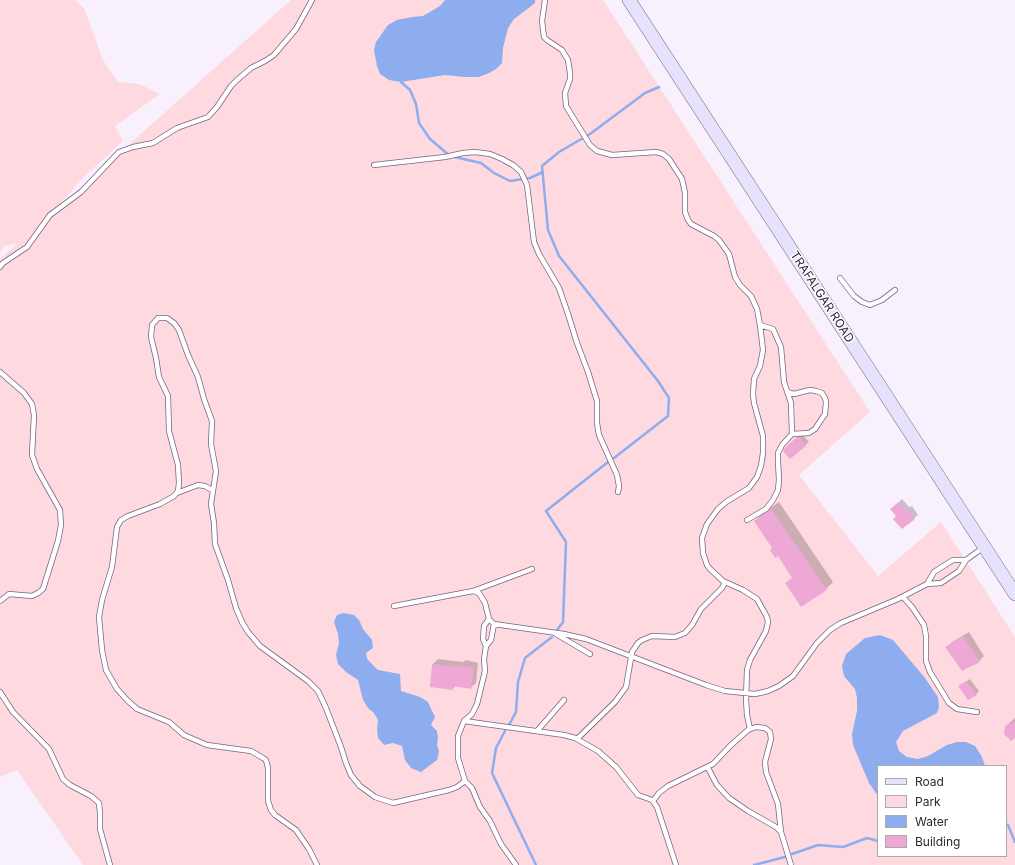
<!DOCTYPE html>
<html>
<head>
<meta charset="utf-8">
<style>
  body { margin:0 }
  #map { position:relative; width:1015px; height:865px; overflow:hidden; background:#f9f0fd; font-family:Inter,sans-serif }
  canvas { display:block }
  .legend { position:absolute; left:877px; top:765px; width:130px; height:92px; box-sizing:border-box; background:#fff; border:1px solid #aca9ae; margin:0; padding:5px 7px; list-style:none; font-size:12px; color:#302834 }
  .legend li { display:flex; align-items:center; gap:8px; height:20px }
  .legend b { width:20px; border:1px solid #aca9ae }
</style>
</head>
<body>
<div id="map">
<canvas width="1015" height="865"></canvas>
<ul class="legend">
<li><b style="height:5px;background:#e6e2fb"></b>Road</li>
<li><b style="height:11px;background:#ffd9e0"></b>Park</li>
<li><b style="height:11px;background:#8eadee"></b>Water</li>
<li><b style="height:11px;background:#eea8d5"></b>Building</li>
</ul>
</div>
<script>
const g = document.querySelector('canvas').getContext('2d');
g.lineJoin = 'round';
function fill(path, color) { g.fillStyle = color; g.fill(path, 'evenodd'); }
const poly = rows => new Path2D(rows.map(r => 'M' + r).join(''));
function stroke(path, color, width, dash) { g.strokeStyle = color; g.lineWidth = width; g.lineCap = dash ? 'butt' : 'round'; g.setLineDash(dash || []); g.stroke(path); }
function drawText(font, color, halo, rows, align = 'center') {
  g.font = font + ' Inter,sans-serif'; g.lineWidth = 3; g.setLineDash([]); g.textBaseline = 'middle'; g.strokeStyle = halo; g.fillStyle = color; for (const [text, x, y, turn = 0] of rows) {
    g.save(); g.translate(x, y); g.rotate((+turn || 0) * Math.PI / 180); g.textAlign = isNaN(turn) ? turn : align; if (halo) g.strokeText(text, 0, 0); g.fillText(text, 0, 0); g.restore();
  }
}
const green = poly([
  [0,0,75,0,84,8,103,60,118,82,139,84,160,94,115,126,123,141,84,177,51,214,291,0,603,0,870,412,799,475,878,576,941,522,1015,637,1015,865,83,865,17,770,0,777,0,259,18,243,4,246,0,253],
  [878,766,1006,766,1006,856,878,856]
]);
const water = poly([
  [445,0,535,0,535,3,530,7,514,19,508,28,503,48,502,63,496,69,489,73,479,77,465,77,445,75,401,82,389,80,380,74,377,66,374,50,376,42,388,25,397,20,412,17,423,16,440,6],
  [343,613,354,615,359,620,363,629,372,640,373,648,366,653,367,659,378,670,400,674,401,691,420,697,428,702,435,717,431,725,437,731,438,738,437,745,439,751,437,760,421,772,411,768,405,760,402,746,393,743,384,745,378,738,377,729,378,720,374,713,368,708,363,700,358,680,346,672,338,664,336,655,339,643,338,634,334,622,337,615],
  [880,635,893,640,925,678,938,697,939,707,937,713,903,731,896,742,899,751,907,757,918,759,928,756,947,745,957,742,966,742,975,746,982,757,985,766,878,766,878,796,869,783,853,745,852,734,857,711,857,698,855,689,844,676,842,666,846,654,865,638]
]);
const shadow = poly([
  [802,434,809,442,790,458,789,444],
  [902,499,909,507,912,506,918,515,902,528,897,516,891,509],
  [779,502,833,582,826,589,786,584,793,577,755,521,762,514],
  [969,632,984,656,979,661,962,670,947,647,952,642],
  [438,659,463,662,466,660,478,663,476,683,470,688,456,686,452,689,431,686,433,664],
  [970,679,979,691,976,694,960,686],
  [1015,718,1015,737,1006,726]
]);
const stream = poly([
  [401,82,410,90,416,104,419,123,430,139,450,156,481,163,494,173,510,181,530,178,543,172],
  [614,458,668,416,669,398,658,381,559,256,548,230,542,166,559,152,590,134,645,93,659,87],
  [557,630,563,622,566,542,546,511,608,462],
  [509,725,516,712,518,682,525,658,552,637],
  [505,731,496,748,492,773,536,865],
  [1006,824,1008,825,1015,842],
  [792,854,818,845,843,847,867,838,878,841],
  [754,865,785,857]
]);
const building = poly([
  [797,437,799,437,806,446,790,459,783,451,785,448],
  [899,502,906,510,908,509,915,519,902,529,893,519,896,516,890,509],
  [771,509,827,590,801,607,785,583,792,578,778,556,775,558,770,550,772,548,754,521],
  [963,636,980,662,962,671,945,647],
  [432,664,458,667,460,665,474,668,471,689,453,686,453,690,430,687],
  [966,681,977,695,968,700,958,686],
  [1015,722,1015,738,1011,741,1004,734,1005,726]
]);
const lane = poly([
  [545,0,542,21,544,37,547,40,562,50,568,60,570,73,570,79,565,93,566,106,590,145,597,151,612,155,656,152,663,154,669,159,682,179,685,193,685,212,688,220,691,224,714,236,719,240,729,254,735,277,740,285,751,296,757,309,760,325,763,350,760,366,754,379,753,394,754,403,763,436,763,453,761,466,757,477,749,488,726,502,718,509,707,524,702,538,703,553,707,565,710,569,723,581,743,590,757,599,767,617,768,622,766,631,750,660,747,670,746,699,747,715,750,729],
  [374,165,445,157,463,153,475,152,490,154,502,159,513,165,521,172,527,185,534,242,539,254,559,288,568,314,577,343,588,372,597,401,597,423,599,435,617,475,619,486,618,492],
  [0,267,3,263,27,247,50,215,81,192,119,152,133,147,153,143,177,128,208,117,217,107,231,86,237,80,251,68,265,61,274,55,296,29,312,0],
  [840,278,854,296,862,302,870,305,882,300,895,290],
  [0,372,24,393,32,404,34,415,32,455,37,469,60,510,61,525,58,541,43,589,38,593,32,596,9,594,0,601],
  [787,392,794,394,810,390,816,391,822,393,825,398,826,402,825,414,815,429,809,433,792,434],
  [177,493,198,485,205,486,212,490],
  [747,520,766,509,773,500,778,490,779,480,778,462,778,453,782,445,792,434,791,403,784,382,781,347,773,329,760,325],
  [927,584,934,572,953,560,966,560,984,547],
  [473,591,532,569],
  [903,597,912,607,924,625,926,636,926,661,930,672,949,703,957,709,977,712],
  [394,606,473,591,479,593,485,603,489,619,494,624,564,634,586,639,706,685,725,691,755,694,768,691,779,686,793,676,817,643,830,630,841,623,898,599,927,584,941,583,959,571,966,560],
  [494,624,491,640,486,646,484,659,485,671,477,704,472,714,464,721,458,736,458,758,465,781,472,788,480,807,490,821,501,844,516,865],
  [556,634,590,654],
  [486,646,483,639,484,626,489,619],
  [0,692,13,712,49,749,63,779,70,785,91,796,99,803,100,813,100,829,110,865],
  [464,721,564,735,575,738,598,751,616,767,638,795,652,800,657,807,676,865],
  [537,731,564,700],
  [577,739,615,702,626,687,632,652,638,643,642,640,652,636,675,637,685,633,692,625,701,609,722,588,725,582],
  [708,768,717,785,729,798,748,811,776,827,781,832],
  [653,801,659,793,668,786,713,764,730,746,748,730,756,727,765,728,770,732,771,739,765,762,766,772,778,804,781,832,791,865],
  [317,865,309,849,296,830,275,815,271,810,268,801,268,768,266,760,263,758,251,751,207,745,184,735,169,722,137,709,128,701,117,689,106,670,102,650,99,617,102,600,112,567,117,527,121,520,128,516,160,504,174,496,178,491,179,483,178,465,169,431,168,396,159,377,156,358,151,337,152,325,158,318,167,318,174,323,179,330,188,355,198,377,204,399,212,421,211,444,216,471,211,504,214,523,215,544,228,580,236,608,242,622,248,632,260,646,308,681,318,691,326,708,341,747,346,763,351,775,360,786,375,797,393,803,449,790,457,787,465,781]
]);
const secondary = poly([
  [629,0,1015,594]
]);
const streetNames = [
  ["TRAFALGAR ROAD",822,297,57]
];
fill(green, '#ffd9e0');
fill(water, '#8eadee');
fill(shadow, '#0003');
stroke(stream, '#8eadee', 2.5);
fill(building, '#eea8d5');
stroke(lane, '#76637f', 6);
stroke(secondary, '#76637f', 14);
stroke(lane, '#fff', 4.5);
stroke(secondary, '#e6e2fb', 13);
drawText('12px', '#302834', '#fff', streetNames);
</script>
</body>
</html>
